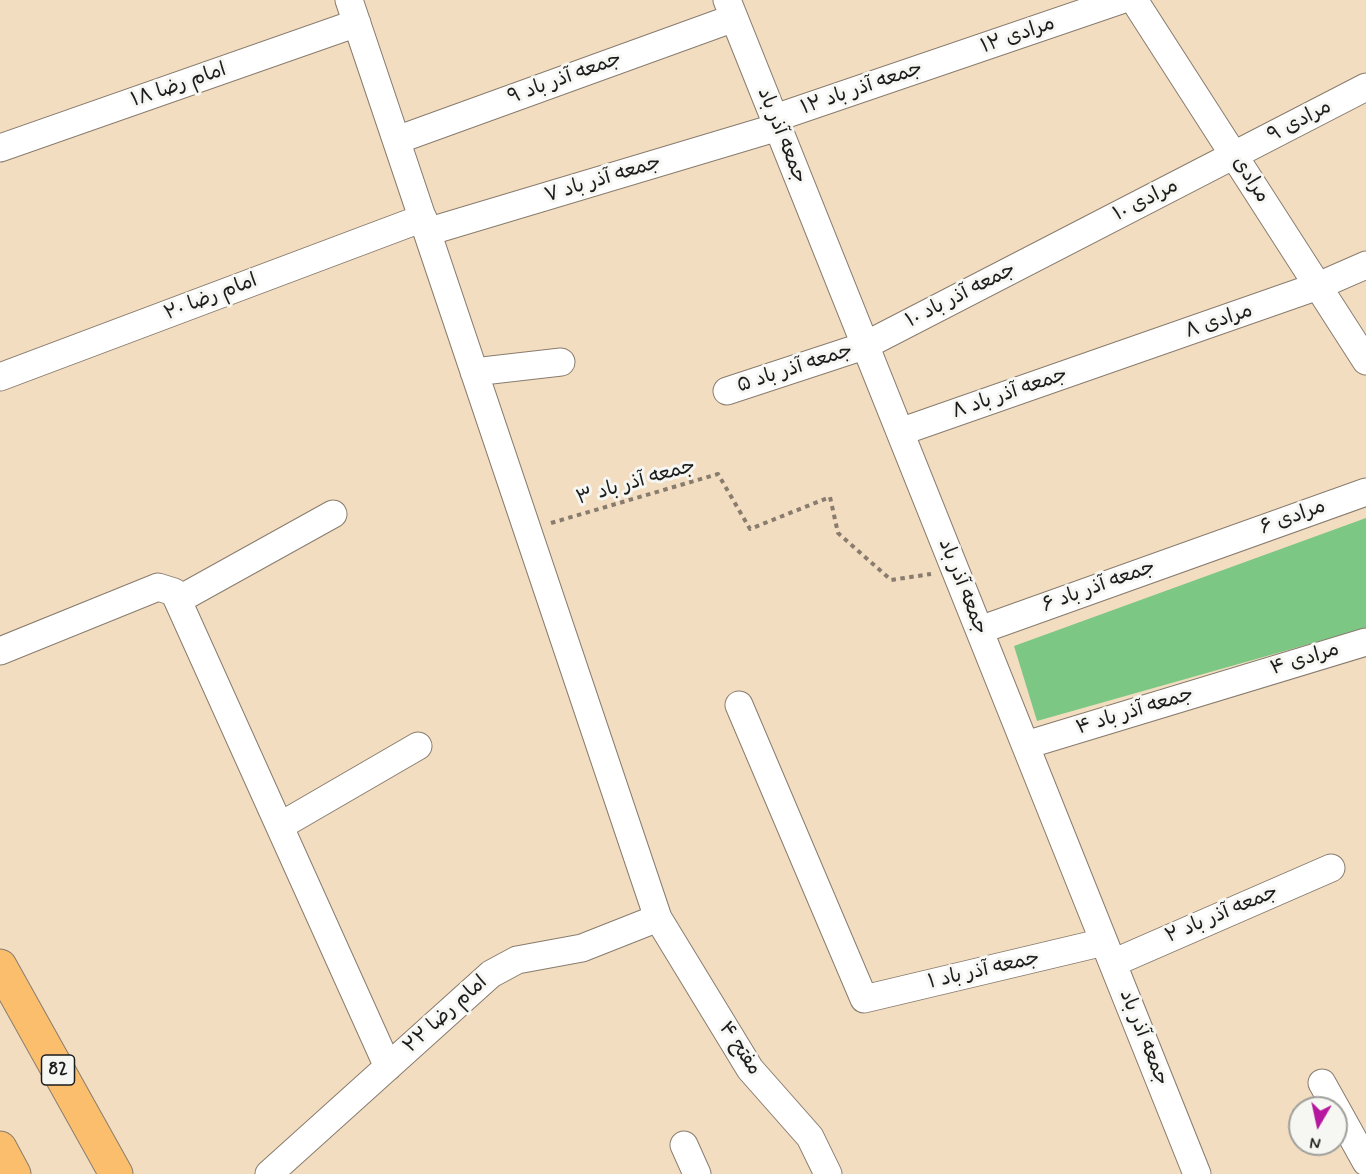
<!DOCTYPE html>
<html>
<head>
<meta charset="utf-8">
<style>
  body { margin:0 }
  #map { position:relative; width:1366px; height:1174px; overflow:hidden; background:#f3ddc0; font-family:Mynerve,sans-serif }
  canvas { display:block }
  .north { position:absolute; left:1288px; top:1096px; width:60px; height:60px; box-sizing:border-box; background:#f6f6f2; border:2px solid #9f9f9c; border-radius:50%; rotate:189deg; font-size:16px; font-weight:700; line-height:24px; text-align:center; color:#1c1c1c }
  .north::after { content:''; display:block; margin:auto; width:21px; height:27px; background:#b5179e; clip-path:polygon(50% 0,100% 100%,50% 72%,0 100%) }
</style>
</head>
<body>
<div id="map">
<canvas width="1366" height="1174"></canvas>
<div class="north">N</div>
</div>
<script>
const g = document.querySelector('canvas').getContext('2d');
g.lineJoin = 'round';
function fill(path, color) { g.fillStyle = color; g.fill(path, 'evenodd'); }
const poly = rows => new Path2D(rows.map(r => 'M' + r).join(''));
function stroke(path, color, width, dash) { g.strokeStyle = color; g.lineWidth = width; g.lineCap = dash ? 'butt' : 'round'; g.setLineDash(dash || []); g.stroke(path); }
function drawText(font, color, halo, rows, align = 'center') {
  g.font = font + ' Mynerve,"Playpen Sans Arabic",sans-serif'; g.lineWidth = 6; g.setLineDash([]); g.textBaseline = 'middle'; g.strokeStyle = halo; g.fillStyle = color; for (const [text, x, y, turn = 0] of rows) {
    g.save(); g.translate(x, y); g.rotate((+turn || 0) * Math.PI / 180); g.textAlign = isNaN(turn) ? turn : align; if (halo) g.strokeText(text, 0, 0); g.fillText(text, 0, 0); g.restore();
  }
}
const green = poly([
  [1366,518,1366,628,1037,721,1014,646]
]);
const path = poly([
  [551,523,718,474,750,529,830,497,838,533,891,580,931,574]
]);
const minor = poly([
  [349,0,658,918,750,1069,810,1137,828,1174],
  [727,0,1197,1174],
  [1134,0,1366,361],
  [775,118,1121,0],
  [397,140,734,18],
  [0,148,357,23],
  [427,232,778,127],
  [474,372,561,362],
  [0,377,423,218],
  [727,391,864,346,1366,87],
  [900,432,1318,286,1366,265],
  [178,600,333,514],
  [980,630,1366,492],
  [0,651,158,587,174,592,388,1067],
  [739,705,864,999,1104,942],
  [1026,745,1366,642],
  [280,826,418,746],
  [1113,963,1331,868],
  [1322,1083,1336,1108],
  [1336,1108,1366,1162],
  [684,1145,697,1174],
  [269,1174,491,974,517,960,582,948,658,918]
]);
const primary = poly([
  [0,966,116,1174],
  [0,1148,14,1174]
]);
const shields = [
  [58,1070,33]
];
const shieldNames = [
  ["82",58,1070]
];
const streetNames = [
  ["مرادی ۱۲",1018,36,-19],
  ["جمعه آذر باد ۹",565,79,-20],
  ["امام رضا ۱۸",179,86,-19],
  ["جمعه آذر باد ۱۲",862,89,-19],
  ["مرادی ۹",1300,122,-28],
  ["جمعه آذر باد",781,136,68],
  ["جمعه آذر باد ۷",603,180,-17],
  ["مرادی",1250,180,57],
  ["مرادی ۱۰",1146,201,-27],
  ["جمعه آذر باد ۱۰",961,296,-27],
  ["امام رضا ۲۰",211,298,-21],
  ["مرادی ۸",1219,322,-19],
  ["جمعه آذر باد ۵",795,369,-18],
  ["جمعه آذر باد ۸",1010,394,-19],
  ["جمعه آذر باد ۳",636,483,-16],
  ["مرادی ۶",1293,518,-20],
  ["جمعه آذر باد",962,587,68],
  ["جمعه آذر باد ۶",1099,587,-20],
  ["مرادی ۴",1305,660,-17],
  ["جمعه آذر باد ۴",1135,712,-17],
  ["جمعه آذر باد ۲",1222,915,-23],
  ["جمعه آذر باد ۱",984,971,-13],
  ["امام رضا ۲۲",446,1015,-42],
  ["جمعه آذر باد",1143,1038,68],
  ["مفتح ۴",739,1049,56]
];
fill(green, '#7dc785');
stroke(minor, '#887c6e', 29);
stroke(primary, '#887c6e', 35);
stroke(path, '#887c6e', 4, [4.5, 4.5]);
stroke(minor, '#fff', 27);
stroke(primary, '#fabe6d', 33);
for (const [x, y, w] of shields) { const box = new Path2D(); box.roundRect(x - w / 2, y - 15, w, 30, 4.5); g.fillStyle = '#f6f6f2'; g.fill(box); stroke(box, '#1c1c1c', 1.5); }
drawText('bold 18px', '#1c1c1c', null, shieldNames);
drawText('20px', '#1c1c1c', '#f6f6f2', streetNames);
</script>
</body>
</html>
